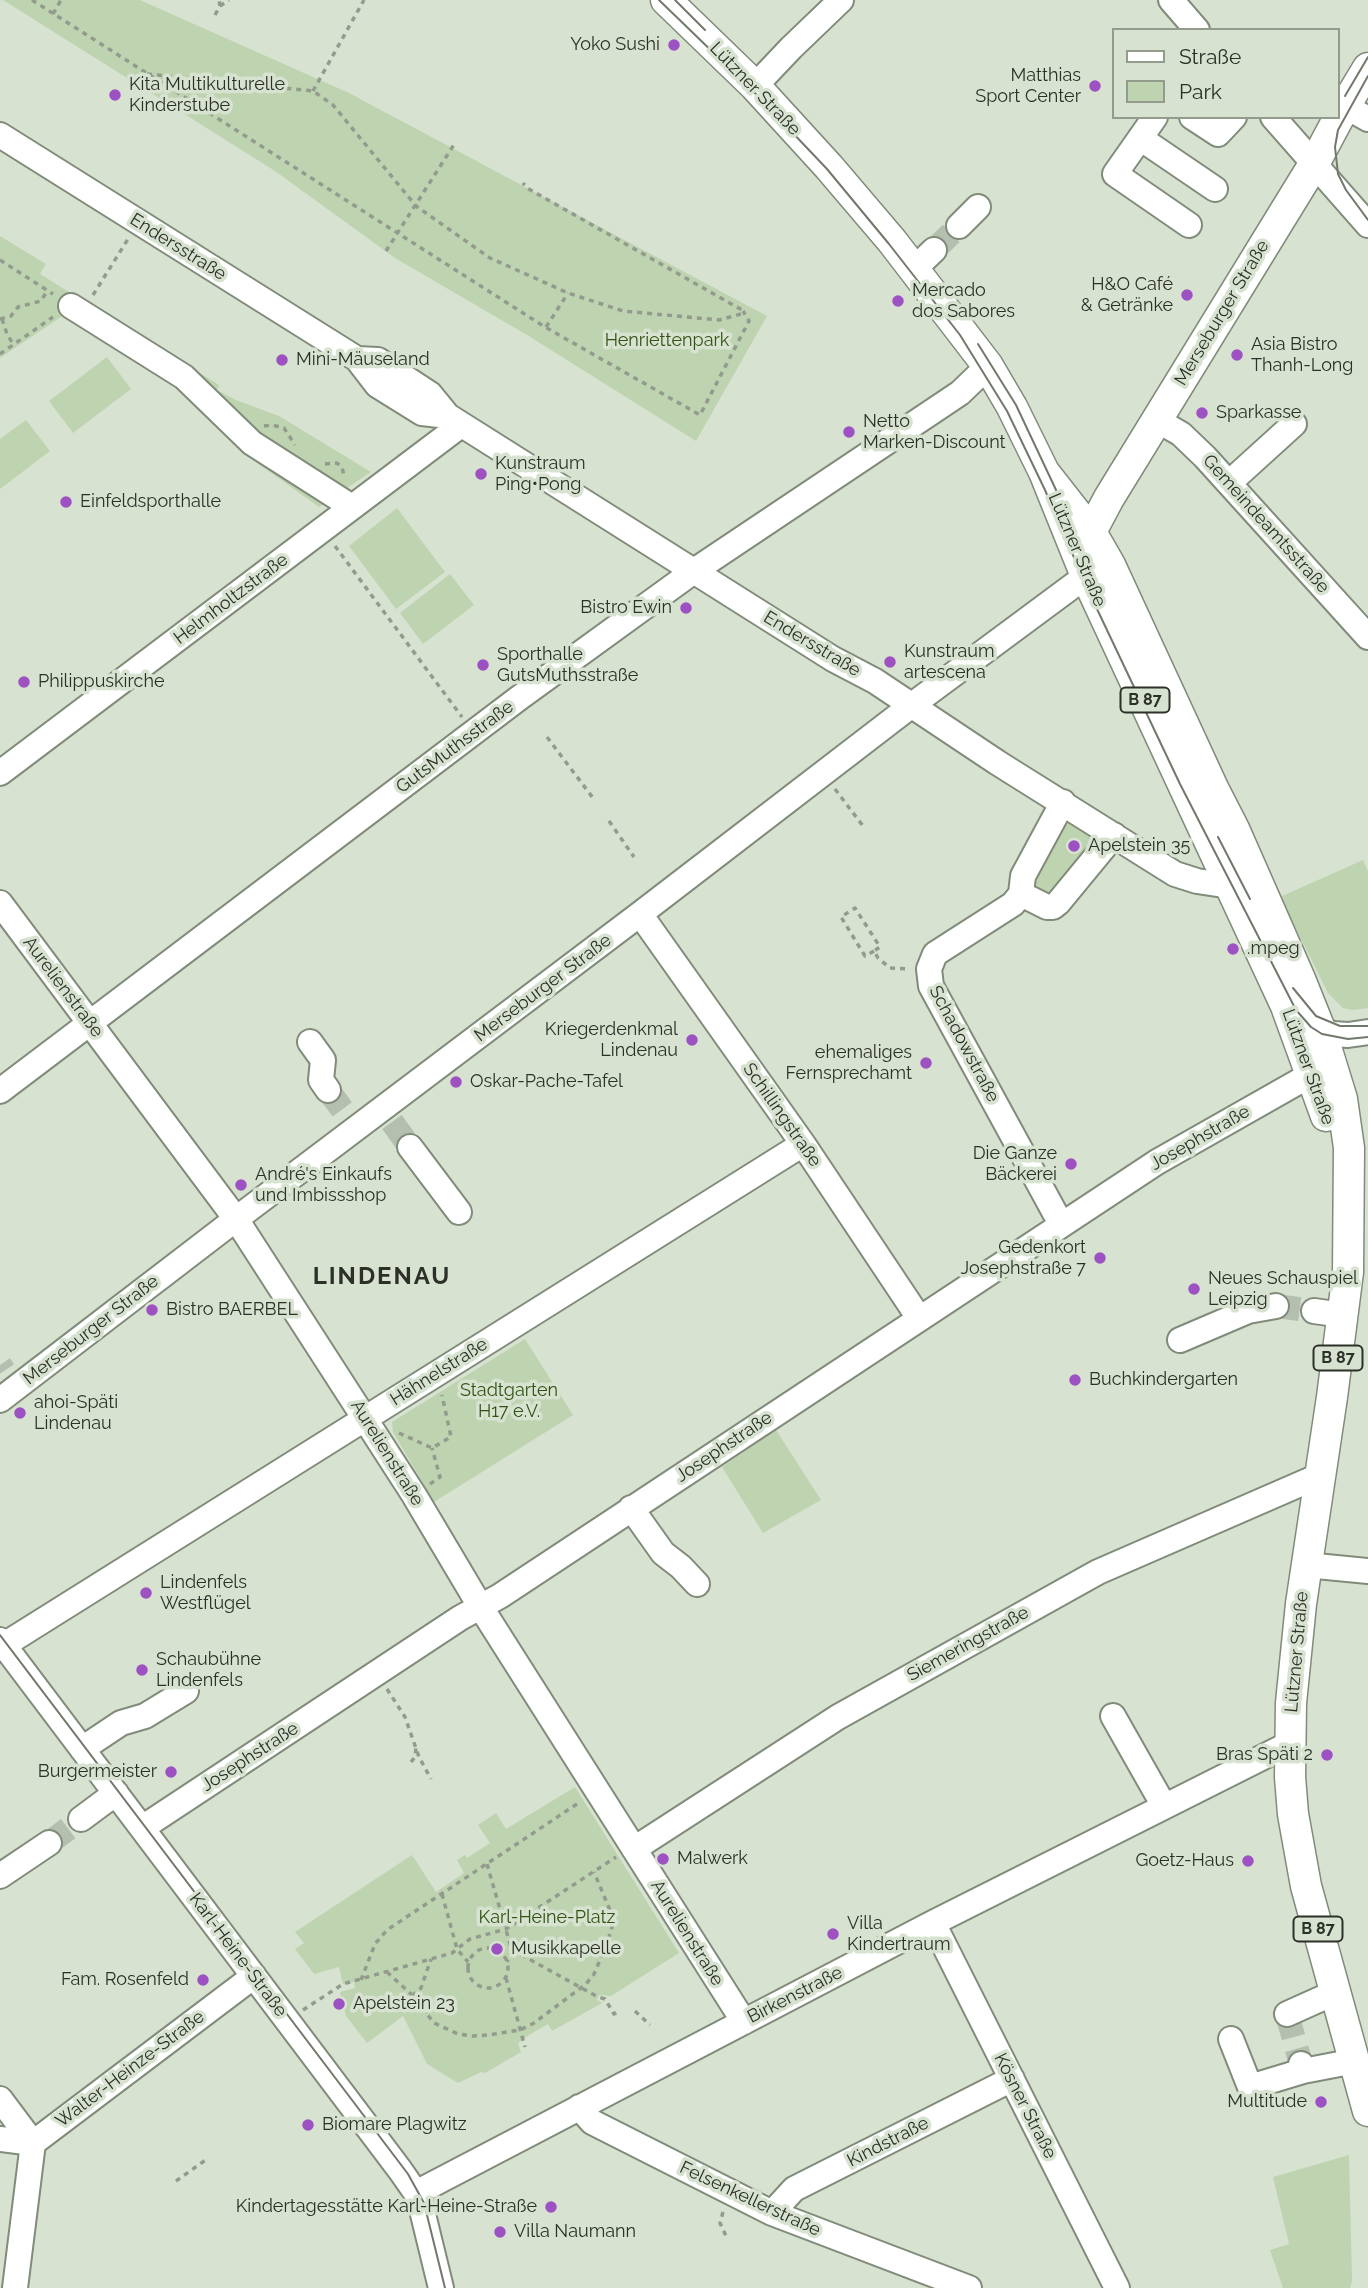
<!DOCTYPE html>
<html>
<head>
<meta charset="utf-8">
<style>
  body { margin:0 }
  #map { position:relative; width:1368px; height:2288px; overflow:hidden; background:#d7e3d0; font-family:Raleway,sans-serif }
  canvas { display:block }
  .legend { position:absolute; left:1112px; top:28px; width:228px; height:91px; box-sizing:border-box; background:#d7e3d0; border:2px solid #939b8d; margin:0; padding:9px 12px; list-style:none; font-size:21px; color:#2c3029 }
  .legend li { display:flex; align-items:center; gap:14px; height:35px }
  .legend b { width:35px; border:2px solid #939b8d }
</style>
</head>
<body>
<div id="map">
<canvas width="1368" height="2288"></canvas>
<ul class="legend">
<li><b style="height:9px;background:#fff"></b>Straße</li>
<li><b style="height:19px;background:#bed3b0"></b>Park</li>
</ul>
</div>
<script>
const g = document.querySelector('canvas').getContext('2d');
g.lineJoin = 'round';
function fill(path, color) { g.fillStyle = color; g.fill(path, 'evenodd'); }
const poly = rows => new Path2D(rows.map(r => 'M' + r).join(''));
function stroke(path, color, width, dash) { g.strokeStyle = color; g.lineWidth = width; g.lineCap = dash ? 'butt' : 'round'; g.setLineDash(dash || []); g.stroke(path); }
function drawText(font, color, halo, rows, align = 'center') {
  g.font = font + ' Raleway,sans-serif'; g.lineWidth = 7; g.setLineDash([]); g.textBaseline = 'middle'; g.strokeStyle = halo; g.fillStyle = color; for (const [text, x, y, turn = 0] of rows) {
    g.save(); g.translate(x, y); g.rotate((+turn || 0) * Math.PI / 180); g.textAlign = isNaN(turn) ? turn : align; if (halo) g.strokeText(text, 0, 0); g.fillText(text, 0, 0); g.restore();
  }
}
const green = poly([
  [3,0,140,0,349,93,767,316,696,441,527,335,395,258,275,171],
  [0,236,46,264,40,274,219,385,217,390,236,400,279,416,371,472,319,507,242,452,177,383,67,313,0,358],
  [107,357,131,389,73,433,49,401],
  [26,420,50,451,0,489,0,439],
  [397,508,445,572,396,609,349,546],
  [450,574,474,605,423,644,400,613],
  [1063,802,1114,835,1053,907,1023,876],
  [1363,860,1368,871,1368,1008,1353,1010,1343,1008,1328,993,1280,897],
  [525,1339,573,1415,434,1502,393,1432,392,1422],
  [776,1430,821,1500,763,1533,722,1467],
  [575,1787,679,1953,611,1996,599,1995,597,2000,602,2003,552,2031,548,2024,529,2035,518,2043,521,2052,485,2073,481,2072,458,2083,427,2064,403,2016,367,2043,346,2016,340,1992,355,1988,354,1982,343,1984,339,1967,314,1974,295,1949,304,1943,295,1932,412,1855,436,1892,464,1873,457,1860,465,1855,467,1858,490,1843,478,1825,496,1813,506,1829],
  [1349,2155,1352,2281,1350,2288,1283,2288,1270,2250,1289,2244,1273,2177]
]);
const minorTunnel = poly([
  [934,250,959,226],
  [328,1090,345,1113],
  [392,1122,410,1147],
  [1276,1306,1314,1311],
  [0,1365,4,1371],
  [49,1843,81,1819],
  [1287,2014,1301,2064]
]);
const path = poly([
  [32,0,545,327,700,415,749,321,743,311],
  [220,6,229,0],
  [53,14,61,0],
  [215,15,220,6,219,0],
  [147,74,313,91,333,105,416,206,490,258,568,293,623,311,719,320,741,314,742,310,527,188,523,183],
  [313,91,364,0],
  [386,251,455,143],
  [0,260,53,294],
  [93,295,128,239],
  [0,319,11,316,18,307,41,301,47,291],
  [2,319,7,334,13,344],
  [546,327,568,293],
  [0,354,53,317],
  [264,426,272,425,284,428,295,445],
  [325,464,337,463,342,467,344,476],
  [335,546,462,717],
  [547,737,593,798],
  [835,789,863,826],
  [609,821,634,857],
  [874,951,865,956,841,917,855,908,880,947,874,951,878,958,890,968,909,969],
  [399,1433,432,1448,451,1437,442,1395],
  [430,1484,440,1477,432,1448],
  [387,1689,405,1717,419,1757,431,1779],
  [411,1762,415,1757,416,1747],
  [487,1864,512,1951,507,1962],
  [442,1894,457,1949,468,1962],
  '468 1968a20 20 0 1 1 40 0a20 20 0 1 1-40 0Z',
  [512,1951,518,1953,598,1997,605,1999,614,2014,619,2011],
  [387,1972,411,1994,434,2023,458,2034,472,2036,488,2035,520,2030,534,2023,586,1984,594,1974,607,1944,612,1927,612,1915,594,1872],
  [506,1978,525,2047],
  [361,1980,375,1944,387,1930,580,1802],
  [412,1996,421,1988,431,1959],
  [303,2010,343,1984,452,1953,470,1939,506,1929,616,1857],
  [635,2011,650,2025],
  [176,2181,207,2159],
  [723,2212,720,2223,726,2236]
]);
const minor = poly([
  [1171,0,1197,30],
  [755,86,791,48,841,0],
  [1345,106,1368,119],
  [1155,117,1115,174,1189,225],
  [1192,117,1218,134,1234,117],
  [1273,117,1368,225],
  [0,135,357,359,377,385,422,413,448,416],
  [1140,138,1215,189],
  [959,226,978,207],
  [914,269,934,250],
  [71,306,184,377,252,443,352,507],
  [357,359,378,360,430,394,448,416,833,659,875,681,998,763,1175,874,1197,881,1230,886],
  [1157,420,1181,434,1205,457,1368,637],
  [1229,483,1294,424],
  [0,773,461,425],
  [1021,894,1047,907,1053,907,1058,903,1114,835],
  [0,903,236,1219,414,1495,480,1606,744,2022],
  [640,914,803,1144,919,1318],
  [1307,1025,1333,1034,1348,1035,1368,1032],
  [310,1042,323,1060,321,1080,328,1090],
  [0,1091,519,698,694,571,960,393,988,366],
  [410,1147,459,1212],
  [1061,1224,931,986,929,969,935,954,1013,904,1021,894,1023,876,1063,802],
  [1314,1311,1343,1315],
  [1180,1340,1248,1311,1276,1306],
  [0,1400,236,1219,640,914,912,705,1086,576],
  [631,1508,663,1553,681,1567,697,1584],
  [1306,1565,1368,1571],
  [0,1640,400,2170,416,2193,421,2206,441,2288],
  [4,1645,803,1144],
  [1113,1716,1164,1806],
  [82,1749,121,1723,145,1716,186,1691],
  [81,1819,116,1793],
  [142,1828,460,1618,500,1596,1157,1162,1312,1074],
  [634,1849,838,1717,1098,1572,1321,1475],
  [0,1876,49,1843],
  [933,1923,1117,2288],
  [1287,2014,1336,1992],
  [1231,2039,1250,2087,1303,2071],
  [1301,2064,1303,2071,1355,2061],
  [0,2099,33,2143,15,2288],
  [579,2107,592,2122,772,2213,969,2288],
  [0,2139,33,2143,254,1976],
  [416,2193,933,1923,1289,1744],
  [772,2213,794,2189,1012,2079]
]);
const major = poly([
  [666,0,755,86,829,167,892,241,988,366,1012,407,1044,472,1086,576,1286,1006,1326,1116],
  [1044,472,1091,532,1110,565,1213,788,1234,829,1300,979,1322,1034,1342,1099,1349,1148,1348,1272,1332,1397,1301,1604,1291,1703,1290,1777,1293,1814,1306,1886,1368,2111],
  [1084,545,1109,498,1314,164,1345,106,1368,68]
]);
const tram = poly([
  [659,0,752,90,827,169,889,244,960,335,1007,411,1045,490,1088,590,1180,784,1296,1010,1311,1027,1322,1034,1348,1039,1368,1037],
  [675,0,705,30],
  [1368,76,1338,130,1335,147,1338,174,1346,190,1368,220],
  [1345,96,1368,57],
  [978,344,1016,405,1057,492],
  [1218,837,1250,899],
  [1293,988,1316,1016,1340,1026,1368,1026],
  [0,1635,408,2174,424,2203,445,2288]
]);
const markers = [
  [674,45,7,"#9d51c2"],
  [1095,86,7,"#9d51c2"],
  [115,95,7,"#9d51c2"],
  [1187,295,7,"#9d51c2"],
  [898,301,7,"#9d51c2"],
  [1237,355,7,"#9d51c2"],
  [282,360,7,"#9d51c2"],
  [1202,413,7,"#9d51c2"],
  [849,432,7,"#9d51c2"],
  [481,474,7,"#9d51c2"],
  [66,502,7,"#9d51c2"],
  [686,608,7,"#9d51c2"],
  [890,662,7,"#9d51c2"],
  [483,665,7,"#9d51c2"],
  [24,682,7,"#9d51c2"],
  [1074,846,7,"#9d51c2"],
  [1233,949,7,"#9d51c2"],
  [692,1040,7,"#9d51c2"],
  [926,1063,7,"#9d51c2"],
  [456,1082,7,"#9d51c2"],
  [1071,1164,7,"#9d51c2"],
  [241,1185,7,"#9d51c2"],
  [1100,1258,7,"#9d51c2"],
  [1194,1289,7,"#9d51c2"],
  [152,1310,7,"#9d51c2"],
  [1075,1380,7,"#9d51c2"],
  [20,1413,7,"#9d51c2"],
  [146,1593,7,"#9d51c2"],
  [142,1670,7,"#9d51c2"],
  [1327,1755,7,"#9d51c2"],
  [171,1772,7,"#9d51c2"],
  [663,1859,7,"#9d51c2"],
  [1248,1861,7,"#9d51c2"],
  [833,1934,7,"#9d51c2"],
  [497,1949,7,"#9d51c2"],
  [203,1980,7,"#9d51c2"],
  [339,2004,7,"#9d51c2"],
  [1321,2102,7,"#9d51c2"],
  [308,2125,7,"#9d51c2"],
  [551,2207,7,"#9d51c2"],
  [500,2232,7,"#9d51c2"]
];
const shields = [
  [1145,700,49],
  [1338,1358,49],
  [1318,1929,49]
];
const shieldNames = [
  ["B 87",1145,700],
  ["B 87",1338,1358],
  ["B 87",1318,1929]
];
const poiNames = [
  ["Yoko Sushi",660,45,"right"],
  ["Matthias",1081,76,"right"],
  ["Sport Center",1081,97,"right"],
  ["Kita Multikulturelle",129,85],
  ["Kinderstube",129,106],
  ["H&O Café",1173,285,"right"],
  ["& Getränke",1173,306,"right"],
  ["Mercado",912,291],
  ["dos Sabores",912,312],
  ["Asia Bistro",1251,345],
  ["Thanh-Long",1251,366],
  ["Mini-Mäuseland",296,360],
  ["Sparkasse",1216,413],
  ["Netto",863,422],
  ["Marken-Discount",863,443],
  ["Kunstraum",495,464],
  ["Ping•Pong",495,485],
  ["Einfeldsporthalle",80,502],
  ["Bistro Ewin",672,608,"right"],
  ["Kunstraum",904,652],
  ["artescena",904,673],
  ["Sporthalle",497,655],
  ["GutsMuthsstraße",497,676],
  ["Philippuskirche",38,682],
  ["Apelstein 35",1088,846],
  [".mpeg",1247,949],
  ["Kriegerdenkmal",678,1030,"right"],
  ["Lindenau",678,1051,"right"],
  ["ehemaliges",912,1053,"right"],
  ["Fernsprechamt",912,1074,"right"],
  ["Oskar-Pache-Tafel",470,1082],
  ["Die Ganze",1057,1154,"right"],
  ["Bäckerei",1057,1175,"right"],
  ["André's Einkaufs",255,1175],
  ["und Imbissshop",255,1196],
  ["Gedenkort",1086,1248,"right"],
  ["Josephstraße 7",1086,1269,"right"],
  ["Neues Schauspiel",1208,1279],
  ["Leipzig",1208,1300],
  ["Bistro BAERBEL",166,1310],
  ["Buchkindergarten",1089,1380],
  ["ahoi-Späti",34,1403],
  ["Lindenau",34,1424],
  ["Lindenfels",160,1583],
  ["Westflügel",160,1604],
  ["Schaubühne",156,1660],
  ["Lindenfels",156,1681],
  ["Bras Späti 2",1313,1755,"right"],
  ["Burgermeister",157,1772,"right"],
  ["Malwerk",677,1859],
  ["Goetz-Haus",1234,1861,"right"],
  ["Villa",847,1924],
  ["Kindertraum",847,1945],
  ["Musikkapelle",511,1949],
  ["Fam. Rosenfeld",189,1980,"right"],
  ["Apelstein 23",353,2004],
  ["Multitude",1307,2102,"right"],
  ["Biomare Plagwitz",322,2125],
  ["Kindertagesstätte Karl-Heine-Straße",537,2207,"right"],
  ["Villa Naumann",514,2232]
];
const streetNames = [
  ["Lützner Straße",755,89,46],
  ["Endersstraße",178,247,32],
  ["Merseburger Straße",1222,313,-59],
  ["Gemeindeamtsstraße",1266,524,48],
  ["Lützner Straße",1077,550,67],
  ["Helmholtzstraße",231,599,-37],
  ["Endersstraße",812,644,31],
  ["GutsMuthsstraße",455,747,-37],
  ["Aurelienstraße",63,987,53],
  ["Merseburger Straße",543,988,-37],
  ["Schadowstraße",964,1044,62],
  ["Lützner Straße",1308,1067,70],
  ["Schillingstraße",782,1115,55],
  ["Josephstraße",1200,1138,-30],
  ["Merseburger Straße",91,1330,-38],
  ["Hähnelstraße",439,1372,-32],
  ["Josephstraße",724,1447,-34],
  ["Aurelienstraße",387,1453,58],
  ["Siemeringstraße",968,1644,-29],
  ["Lützner Straße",1297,1652,-85],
  ["Josephstraße",250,1757,-33],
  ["Aurelienstraße",687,1933,58],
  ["Karl-Heine-Straße",238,1955,53],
  ["Birkenstraße",795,1995,-27],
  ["Walter-Heinze-Straße",130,2069,-37],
  ["Kösner Straße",1025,2106,63],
  ["Kindstraße",888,2142,-27],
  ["Felsenkellerstraße",750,2199,25]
];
const parkNames = [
  ["Henriettenpark",667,341],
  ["Stadtgarten",509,1391],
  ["H17 e.V.",509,1412],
  ["Karl-Heine-Platz",547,1918]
];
const districtNames = [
  ["LINDENAU",382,1277]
];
fill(green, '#bed3b0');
stroke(minorTunnel, '#b5bfaf', 24, [24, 12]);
stroke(minor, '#808b7a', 28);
stroke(major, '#808b7a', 33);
stroke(path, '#929b8d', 3.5, [5, 5]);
stroke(minor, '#fff', 24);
stroke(major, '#fff', 30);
stroke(tram, '#71786c', 2);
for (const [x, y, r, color] of markers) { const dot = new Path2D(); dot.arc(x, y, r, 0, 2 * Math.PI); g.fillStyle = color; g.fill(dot); stroke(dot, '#d7e3d0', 2.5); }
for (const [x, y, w] of shields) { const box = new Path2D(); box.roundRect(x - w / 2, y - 12.5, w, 25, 5); g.fillStyle = '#d7e3d0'; g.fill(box); stroke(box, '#2c3029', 2); }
drawText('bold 16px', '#2c3029', null, shieldNames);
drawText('18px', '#2c3029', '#d7e3d0', poiNames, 'left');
drawText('18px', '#2c3029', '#d7e3d0', streetNames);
drawText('18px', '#325314', '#d7e3d0', parkNames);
g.letterSpacing = '2px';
drawText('bold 24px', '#2c3029', '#d7e3d0', districtNames);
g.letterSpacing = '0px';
</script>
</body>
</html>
